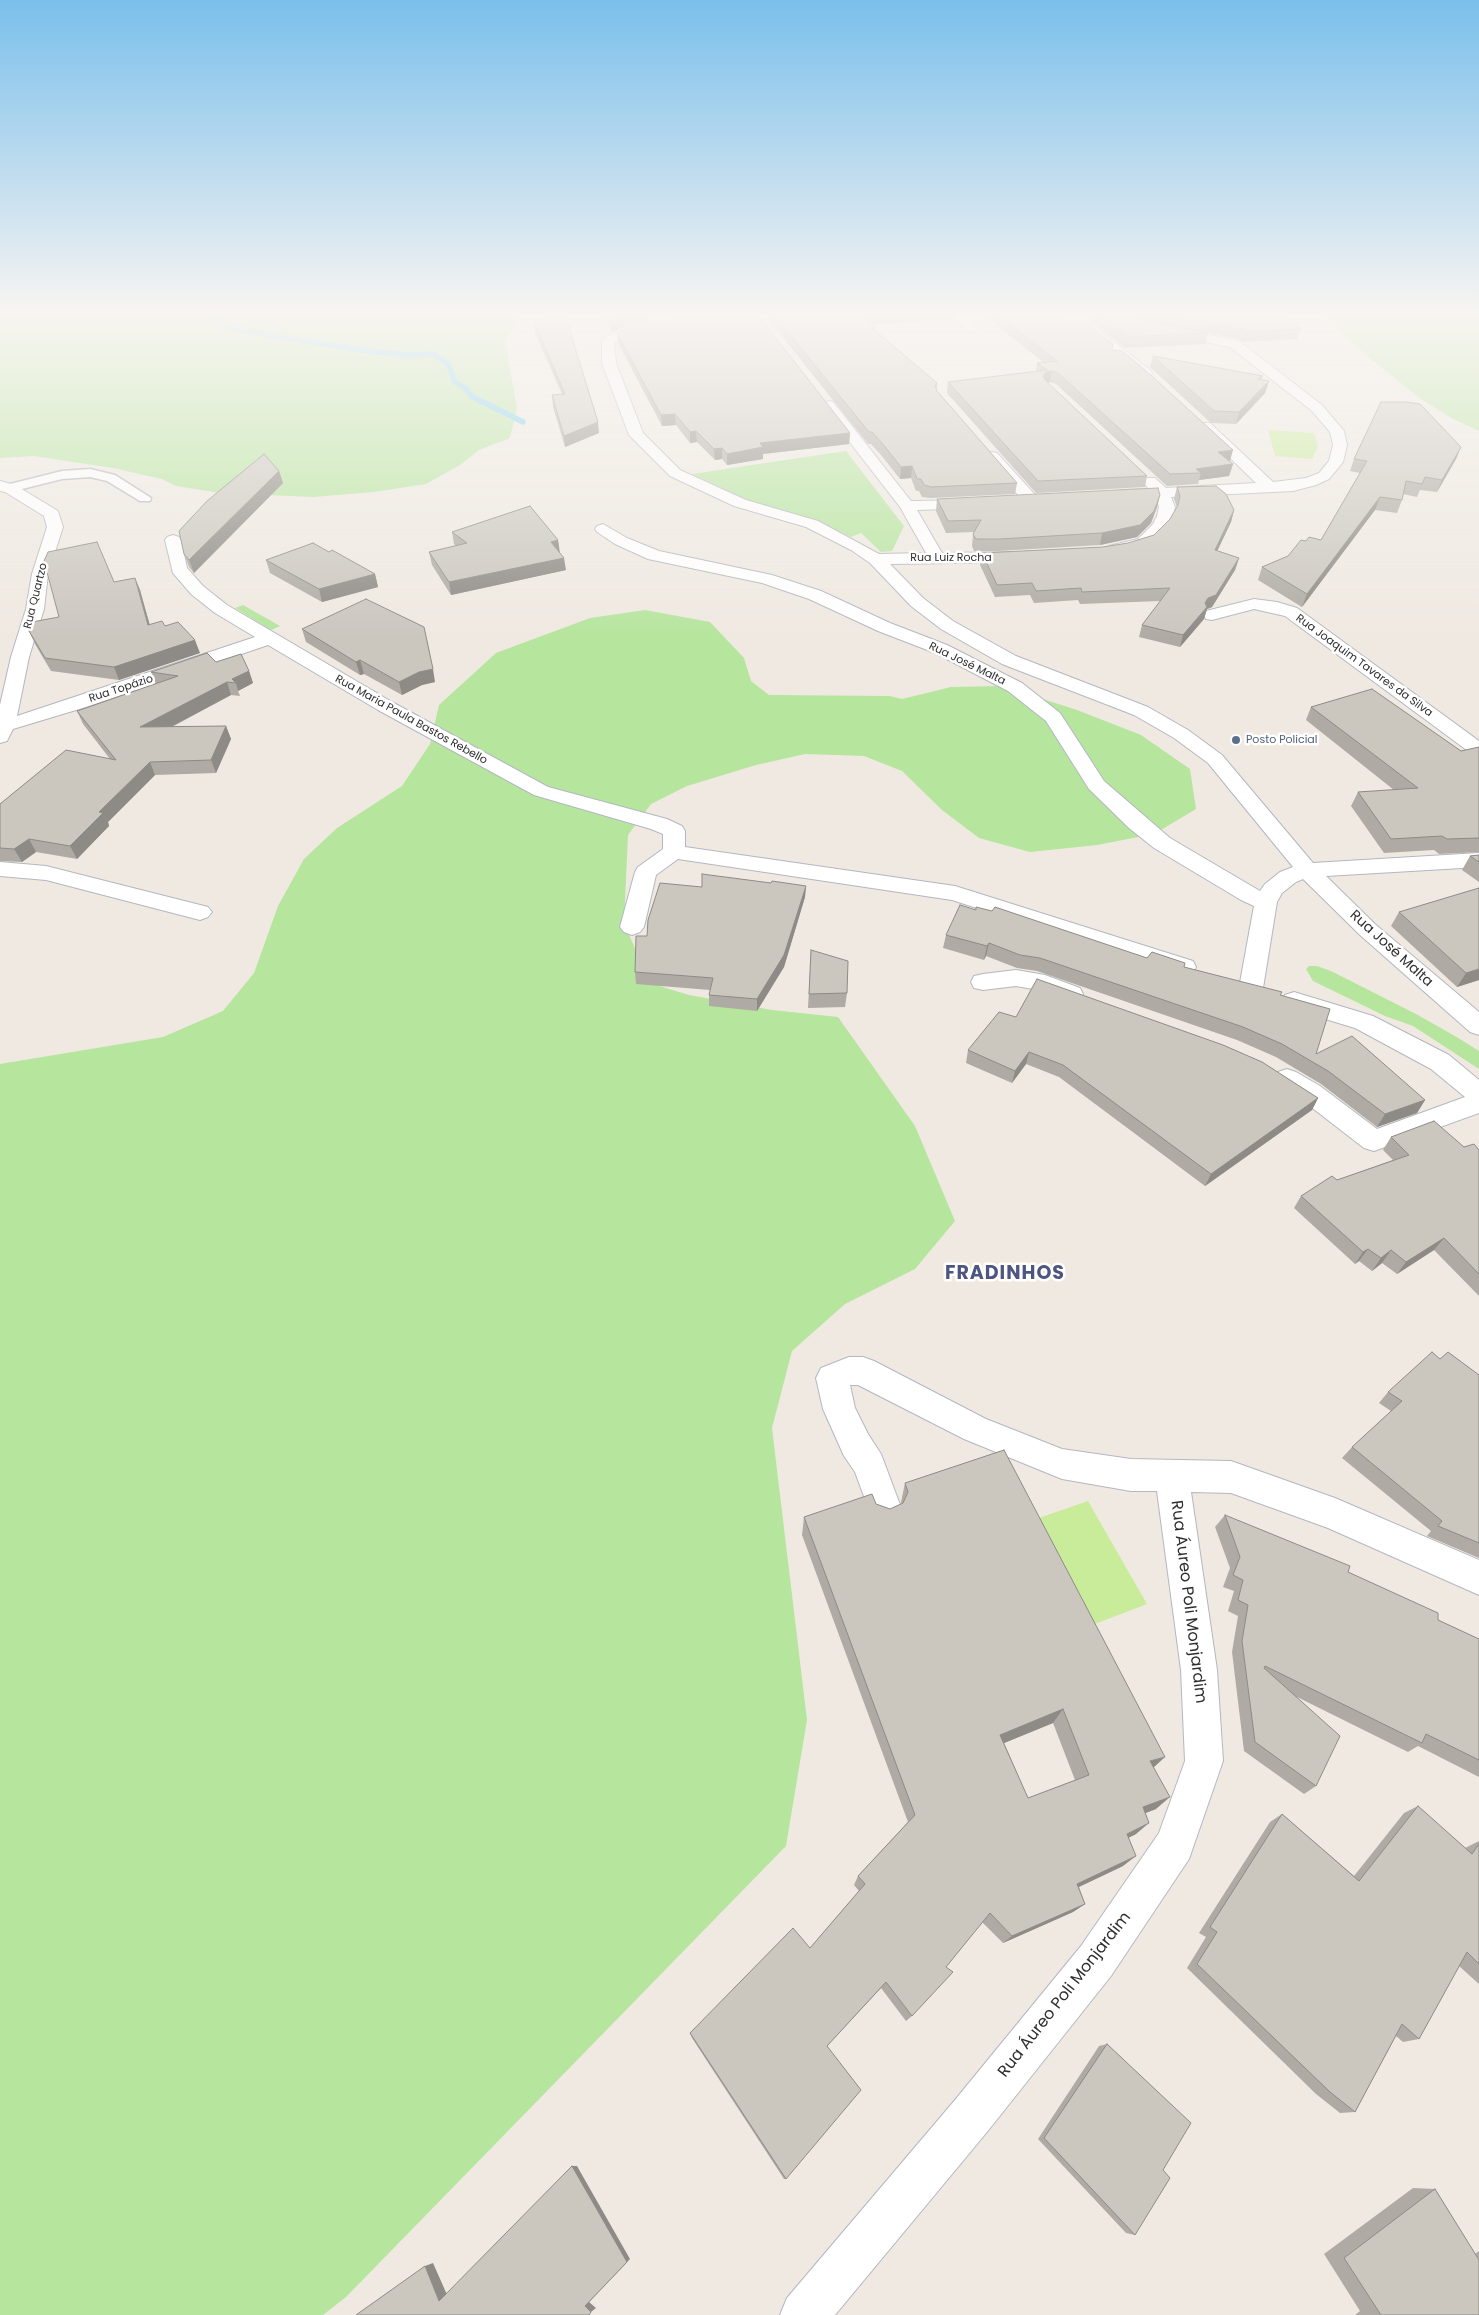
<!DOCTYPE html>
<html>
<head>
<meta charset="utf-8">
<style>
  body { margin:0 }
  canvas { display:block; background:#efe9e1 }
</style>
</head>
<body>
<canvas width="1479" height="2315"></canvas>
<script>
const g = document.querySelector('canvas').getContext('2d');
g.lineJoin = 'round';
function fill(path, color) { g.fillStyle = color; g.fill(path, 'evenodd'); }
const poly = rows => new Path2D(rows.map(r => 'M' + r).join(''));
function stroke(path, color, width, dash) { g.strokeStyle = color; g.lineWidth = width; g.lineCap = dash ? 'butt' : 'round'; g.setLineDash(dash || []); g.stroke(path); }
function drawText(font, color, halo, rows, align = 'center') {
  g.font = font + ' Poppins,sans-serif'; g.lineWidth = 5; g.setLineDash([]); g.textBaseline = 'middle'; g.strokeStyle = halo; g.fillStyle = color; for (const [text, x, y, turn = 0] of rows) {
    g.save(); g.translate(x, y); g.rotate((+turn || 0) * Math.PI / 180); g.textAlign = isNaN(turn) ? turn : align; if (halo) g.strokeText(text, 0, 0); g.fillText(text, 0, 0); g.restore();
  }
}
const green = poly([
  [0,315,519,315,505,342,517,408,510,438,479,450,460,465,426,484,374,492,313,497,220,493,176,486,162,479,113,468,34,456,0,458],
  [1322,315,1479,315,1479,431,1453,419,1421,399,1367,356],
  [846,451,904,526,892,551,881,552,861,533,851,537,812,519,754,503,692,474],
  [243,605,280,626,271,630,235,608],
  [645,610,710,622,744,658,751,681,769,695,890,696,902,699,951,687,1002,686,1077,710,1141,735,1190,769,1196,809,1154,834,1097,845,1030,852,979,838,942,810,902,771,864,756,805,754,756,765,687,786,651,804,628,835,624,923,650,983,689,995,772,1010,838,1017,915,1126,955,1221,915,1269,845,1304,792,1351,772,1428,807,1720,786,1846,346,2297,323,2315,0,2315,0,1064,163,1037,223,1011,254,973,278,906,304,859,337,828,402,786,430,744,439,705,496,653,590,618],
  [1309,966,1317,966,1331,971,1416,1014,1455,1036,1479,1051,1479,1069,1413,1026,1385,1016,1313,981,1306,969]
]);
const pitch = poly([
  [1268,430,1314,433,1318,446,1312,459,1275,456],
  [1088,1501,1147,1604,1087,1627,1033,1520]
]);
const stream = poly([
  [205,315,229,327,280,337,368,351,409,355,433,354,448,364,455,382,465,388,471,396,523,422]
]);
const lane = poly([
  [90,469,115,475,151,498,150,501,140,501,107,481,90,477,62,479,10,492,4,488,6,485,62,471,90,469]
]);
const street = poly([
  [653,315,668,315,614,343,616,363,643,433,680,470,746,500,818,521,879,554,926,553,900,507,821,405,828,401,833,402,911,501,980,500,982,503,980,506,974,508,917,510,942,553,1017,552,1023,553,1025,557,1023,561,1017,562,890,564,923,598,953,621,1016,656,1148,707,1188,730,1222,755,1313,863,1479,853,1479,867,1326,876,1376,925,1479,1012,1479,1035,1470,1032,1360,935,1303,879,1296,882,1282,893,1277,902,1263,988,1260,994,1251,996,1242,994,1239,988,1254,906,1241,900,1154,848,1129,828,1089,789,1046,721,1008,691,935,653,878,631,809,599,762,583,648,559,615,544,597,532,595,529,597,526,603,524,627,538,659,551,772,575,821,591,890,623,947,645,1022,683,1060,713,1104,781,1170,838,1260,891,1265,884,1280,872,1293,867,1208,763,1174,738,1134,715,1002,664,941,629,911,606,870,563,851,550,806,527,734,506,670,476,629,435,602,363,602,341,603,338,653,315],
  [953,315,966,315,978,328,972,332,968,331,953,315],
  [1065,315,1079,315,1150,370,1152,373,1150,376,1140,376,1065,315],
  [1170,327,1239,341,1322,405,1344,431,1347,445,1343,462,1329,479,1316,485,1293,491,1171,497,1175,507,1173,516,1166,529,1150,545,1115,555,1109,554,1107,550,1109,546,1138,539,1153,524,1157,516,1159,507,1156,498,1122,500,1116,498,1114,495,1116,492,1122,490,1149,489,1142,481,1145,478,1155,478,1166,488,1256,483,1200,429,1198,426,1200,423,1210,423,1273,482,1306,478,1319,473,1329,461,1333,445,1330,432,1312,411,1230,347,1166,334,1164,331,1166,328,1170,327],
  [992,452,997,453,1037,497,1039,500,1037,503,1025,503,987,459,985,456,987,453,992,452],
  [0,481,15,485,58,511,63,527,48,574,44,609,29,657,17,716,255,637,215,613,191,594,173,573,165,540,167,537,173,535,179,537,181,540,187,568,203,586,227,605,392,702,548,787,667,819,682,826,685,831,685,847,955,886,1193,961,1196,967,1193,973,1184,975,952,900,678,859,656,875,644,927,640,932,632,935,624,932,620,927,635,872,638,867,663,849,663,834,651,829,534,795,378,710,268,645,86,707,13,729,7,741,0,743,0,705,11,657,26,609,32,574,47,527,44,516,5,492,0,491,0,481],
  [1254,599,1277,602,1297,608,1479,741,1479,756,1472,754,1285,616,1254,609,1212,620,1206,619,1203,615,1206,611,1254,599],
  [0,862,46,866,208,907,212,912,208,917,200,920,46,880,0,876,0,862],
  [1016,970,1045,975,1080,988,1083,994,1080,1000,1071,1003,1033,989,1016,986,983,990,974,988,971,982,974,976,983,974,1016,970],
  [1294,992,1373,1016,1449,1055,1479,1080,1479,1113,1374,1151,1364,1148,1302,1100,1278,1086,1274,1079,1278,1072,1287,1069,1296,1072,1320,1086,1377,1129,1465,1097,1431,1069,1355,1028,1285,1007,1282,1001,1285,995,1294,992],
  [849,1357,863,1357,874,1361,986,1419,1062,1449,1131,1459,1231,1461,1335,1498,1479,1560,1479,1595,1328,1528,1231,1493,1191,1492,1217,1670,1223,1761,1189,1859,1111,1976,987,2132,835,2315,780,2315,787,2298,955,2100,1081,1946,1159,1833,1185,1761,1181,1670,1157,1491,1131,1491,1062,1479,964,1439,858,1385,850,1385,855,1408,868,1434,881,1454,902,1510,897,1521,885,1526,873,1521,855,1472,844,1456,823,1409,816,1378,821,1368,849,1357]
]);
const wall = poly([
  [603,315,649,315,612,332],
  [765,315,954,315,953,318,873,325,876,331,937,383,937,391,1017,483,1015,494,930,498,922,497,919,491,916,491,911,478,900,479,881,455,871,444,868,444],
  [968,315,1076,315,1230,461,1229,461,1233,464,1229,476,1199,480,1198,484,1167,486,1056,384,1050,382,1047,383,1147,476,1145,487,1036,493,947,393,948,382,1036,372,1037,363,1044,363,989,319,978,316,970,317],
  [1091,315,1279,315,1301,329,1297,339,1243,342,1239,339,1208,333,1206,344,1125,348,1090,321],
  [534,322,599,433,565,447,553,407,552,395,562,394,535,333],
  [617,333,850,433,849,444,763,454,763,459,727,465,722,459,715,460,697,442,690,443,676,425,662,426,618,343],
  [1153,356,1263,376,1261,380,1269,381,1265,393,1236,424,1211,423,1150,367],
  [1461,447,1456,459,1437,492,1420,490,1417,497,1403,494,1402,500,1397,513,1375,510,1302,607,1258,580,1262,567,1288,556,1306,541,1321,540,1360,473,1350,471,1354,459],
  [279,471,283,483,194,573,189,567,184,554],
  [1177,487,1234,510,1231,522,1217,551,1239,558,1235,570,1212,607,1207,609,1204,619,1180,647,1139,637,1142,625,1161,601,1080,604,1078,600,1034,603,1030,595,995,597,980,565,982,553,1103,547,1128,543,1154,535,1170,519,1177,507,1174,499],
  [1160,495,1157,507,1151,523,1137,537,1100,545,998,551,974,551,972,546,973,534,974,532,946,533,936,511,937,499],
  [452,532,558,540,559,552,566,570,451,595,432,565,429,552,456,546,454,544],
  [329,552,375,574,378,587,322,602,270,573,266,560],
  [135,578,140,590,150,625,165,626,200,653,119,680,51,671,35,644,29,631,59,617,114,582],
  [302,629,435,682,422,685,402,695,364,674,360,675,306,642],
  [216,662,249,671,253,683,238,691,240,696,231,695,172,727,226,726,231,739,216,773,155,775,108,822,109,826,77,859,36,852,22,862,0,861,0,804,110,759,83,724,77,711,156,684,151,672],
  [1311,707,1461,751,1479,747,1479,852,1439,854,1434,850,1384,853,1351,806,1358,792,1394,790,1306,720],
  [1479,855,1479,882,1462,870,1470,856],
  [771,883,806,886,805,897,784,967,757,1011,709,1006,709,995,710,990,636,984,635,972,647,936,702,887],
  [1399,912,1479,980,1457,987,1391,926],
  [946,935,1147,958,1184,967,1280,995,1316,1054,1425,1100,1417,1113,1377,1127,1321,1084,1276,1057,1237,1040,1037,971,1017,968,986,956,984,960,943,948],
  [811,950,847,993,845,1007,808,1008],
  [1016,1017,1318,1098,1312,1110,1205,1186,1059,1077,1026,1064,1012,1083,966,1063,968,1050],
  [1391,1137,1479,1150,1479,1296,1434,1250,1397,1274,1382,1263,1372,1271,1359,1261,1355,1264,1294,1208,1301,1196,1337,1180,1393,1160,1383,1150],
  [1440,1359,1479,1375,1479,1558,1427,1536,1431,1531,1342,1458,1352,1447,1391,1411,1379,1403,1388,1392],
  [905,1483,1153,1768,1156,1809,1145,1813,1136,1834,1128,1838,1123,1866,1079,1887,1085,1904,1073,1912,1003,1943,982,1922,946,1967,912,2016,906,2021,881,1988,827,2046,786,2179,784,2179,692,2038,690,2033,810,1948,859,1891,854,1885,858,1876,908,1822,802,1535,804,1517,876,1504,890,1509,902,1504,901,1502],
  [1053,1723,1075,1780,1028,1798,1004,1743],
  [1225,1515,1348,1572,1438,1620,1479,1639,1479,1777,1418,1746,1408,1752,1297,1697,1316,1786,1304,1794,1244,1751,1232,1652,1238,1616,1228,1611,1234,1591,1223,1587,1230,1568,1215,1527],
  [1418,1806,1465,1848,1479,1841,1479,1984,1459,1966,1419,2039,1403,2042,1396,2036,1355,2112,1340,2113,1316,2094,1187,1968,1206,1937,1199,1933,1270,1822,1282,1814,1354,1876,1404,1813],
  [1107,2044,1163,2170,1135,2235,1126,2233,1038,2139,1099,2046],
  [1413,2188,1435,2189,1475,2254,1479,2251,1479,2315,1355,2315,1360,2311,1324,2254]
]);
const shadedWall = poly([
  [626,315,649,315,612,332,611,321],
  [872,315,954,315,953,318,861,326,862,316],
  [970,315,978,315,978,316,970,317],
  [1052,371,1050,382,1045,383,1043,376,1046,372],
  [1269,381,1265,393,1236,424,1239,412],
  [675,414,676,425,662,426,661,415],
  [598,422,599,433,565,447,564,436],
  [696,431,697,442,690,443,690,432],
  [850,433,849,444,763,454,763,459,727,465,727,454,760,443],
  [1461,447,1456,459,1437,492,1442,480],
  [722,448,722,459,715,460,714,449],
  [1233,450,1230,461,1215,463,1218,452],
  [1233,464,1229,476,1199,480,1201,473,1196,469],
  [912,466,911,478,900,479,901,467],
  [279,471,283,483,194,573,189,560],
  [1160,495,1157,507,1151,523,1137,537,1100,545,1102,533],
  [1380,497,1375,510,1302,607,1307,594],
  [1234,510,1231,522,1212,562,1215,550],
  [558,540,560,553,551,542],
  [564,558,566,570,451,595,449,582],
  [1239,558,1235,570,1212,607,1207,609,1204,619,1180,647,1183,635,1208,598],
  [375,574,378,587,322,602,319,589],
  [135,578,140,590,153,638,148,625],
  [195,640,200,653,119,680,114,667],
  [360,660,364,674,360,675,356,662],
  [433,669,435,682,422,685,402,695,399,682,419,672],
  [249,671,253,683,238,691,236,683,232,679],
  [227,682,231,695,146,740,140,727],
  [226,726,231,739,216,773,211,760],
  [150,762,155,775,108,822,109,826,77,859,70,846,99,812],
  [29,839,36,852,22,862,14,849],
  [806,886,805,897,784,967,757,1011,757,999],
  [989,943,986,956,984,960,987,946],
  [1479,969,1479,980,1457,987,1466,973],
  [1029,1052,1026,1064,1012,1083,1015,1071],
  [1318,1098,1312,1110,1205,1186,1211,1174],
  [1425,1100,1417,1113,1377,1127,1385,1114],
  [1444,1238,1434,1250,1397,1274,1406,1262],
  [1368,1249,1359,1261,1355,1264,1363,1252],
  [1391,1250,1382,1263,1372,1271,1381,1258],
  [1063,1709,1053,1723,992,1748,1000,1735],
  [1165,1757,1152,1769,1150,1761],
  [1170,1797,1156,1809,1130,1819,1143,1807],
  [1149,1823,1136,1834,1114,1845,1127,1834],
  [1136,1856,1123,1866,1066,1893,1077,1884],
  [1085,1904,1073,1912,1003,1943,1012,1936],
  [572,2166,577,2166,630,2259,589,2302,596,2308,591,2312,585,2306],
  [433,2263,448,2297,439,2301,425,2266]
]);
const building = poly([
  [550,315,565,315,598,422,564,436,552,395,565,394,534,322,550,315],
  [608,315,626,315,611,321,608,315],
  [652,315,758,315,850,433,760,443,763,447,727,454,722,448,714,449,696,431,690,432,675,414,661,415,617,333,652,315],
  [774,315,872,315,862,316,876,328,872,328,937,383,935,386,937,391,1017,483,931,487,924,485,921,479,917,479,912,466,901,467,882,443,872,432,869,432,774,315],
  [998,315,1076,315,1113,344,1112,350,1122,351,1144,369,1233,450,1218,452,1233,464,1196,469,1201,473,1170,474,1058,373,1052,371,1046,372,1043,376,1046,381,1147,476,1038,481,948,382,1047,370,1037,363,1057,361,998,315],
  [1098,315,1117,315,1208,333,1128,337,1098,315],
  [1171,315,1279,315,1301,329,1246,332,1242,329,1171,315],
  [1153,356,1263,376,1258,379,1269,381,1239,412,1214,411,1153,356],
  [1381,402,1406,402,1420,404,1461,447,1442,480,1425,477,1422,484,1406,481,1402,500,1380,497,1307,594,1262,567,1288,556,1301,540,1306,541,1309,537,1321,540,1367,461,1354,459,1381,402],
  [264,454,279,471,189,560,184,554,179,531,207,501,264,454],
  [1216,486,1226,494,1234,510,1215,550,1239,558,1216,595,1208,598,1205,603,1207,607,1183,635,1142,625,1170,588,1082,592,1081,588,1036,591,1032,583,997,585,982,553,1103,547,1128,543,1154,535,1170,519,1178,505,1180,496,1177,487,1216,486],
  [1158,488,1160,495,1154,511,1140,525,1102,533,1000,539,976,539,973,534,981,520,948,521,937,499,1158,488],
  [530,506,558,540,551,542,564,558,449,582,429,552,467,543,452,532,530,506],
  [97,542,114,582,135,578,148,625,162,621,165,626,178,622,195,640,114,667,45,658,29,631,32,622,59,617,44,561,48,552,97,542],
  [313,543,329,552,332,550,375,574,319,589,266,560,313,543],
  [366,599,424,627,433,669,419,672,399,682,360,660,356,662,302,629,366,599],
  [207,653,216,662,241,654,249,671,232,679,236,683,227,682,140,727,226,726,211,760,150,762,99,812,103,813,70,846,29,839,14,849,0,848,0,804,66,750,116,760,77,711,178,676,151,672,207,653],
  [1372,689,1461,751,1479,747,1479,838,1447,839,1442,836,1391,839,1358,792,1418,788,1311,707,1372,689],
  [1479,855,1479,862,1470,856,1479,855],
  [702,874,771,883,772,881,806,886,784,955,757,999,709,995,713,978,635,972,636,936,647,936,648,920,660,883,702,887,702,874],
  [1479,888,1479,969,1466,973,1399,912,1479,888],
  [960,905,976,910,976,907,992,911,995,907,1147,958,1152,952,1185,963,1184,967,1282,992,1280,995,1330,1009,1316,1054,1352,1036,1425,1100,1385,1114,1328,1071,1282,1044,1243,1027,1040,958,1020,955,989,943,987,946,946,935,960,905],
  [811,950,848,961,847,993,809,994,811,950],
  [1037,979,1223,1045,1262,1062,1318,1098,1211,1174,1063,1065,1029,1052,1015,1071,968,1050,999,1012,1016,1017,1037,979],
  [1434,1121,1464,1147,1474,1144,1479,1150,1479,1274,1444,1238,1406,1262,1391,1250,1381,1258,1368,1249,1363,1252,1301,1196,1332,1176,1337,1180,1409,1155,1391,1137,1434,1121],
  [1432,1352,1440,1359,1448,1352,1479,1375,1479,1543,1438,1526,1442,1521,1352,1447,1402,1401,1388,1392,1432,1352],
  [1004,1450,1165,1757,1150,1761,1170,1797,1143,1807,1149,1823,1127,1834,1136,1856,1077,1884,1085,1904,1012,1936,990,1913,946,1967,953,1972,912,2016,886,1982,827,2046,861,2090,786,2179,690,2033,793,1928,810,1948,865,1884,858,1876,915,1815,804,1517,872,1494,876,1504,890,1509,903,1503,908,1492,905,1483,1004,1450],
  [1063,1709,1089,1775,1028,1798,1000,1735,1063,1709],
  [1225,1515,1350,1566,1348,1572,1438,1613,1438,1620,1479,1639,1479,1760,1426,1734,1422,1743,1265,1666,1264,1668,1340,1736,1316,1786,1255,1742,1242,1641,1248,1605,1238,1600,1243,1580,1233,1575,1240,1557,1225,1515],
  [1418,1806,1472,1854,1479,1844,1479,1964,1467,1952,1419,2039,1402,2024,1355,2112,1330,2092,1197,1964,1217,1932,1210,1927,1282,1814,1359,1881,1418,1806],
  [1107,2044,1191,2123,1163,2170,1170,2178,1135,2235,1044,2138,1107,2044],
  [572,2166,627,2262,585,2306,591,2312,589,2315,356,2315,425,2266,439,2301,572,2166],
  [1435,2189,1479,2260,1479,2315,1381,2315,1344,2258,1435,2189]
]);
const markers = [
  [1236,740,5,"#5c6f8a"]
];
const farStreetnames = [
  ["Rua Luiz Rocha",951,558],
  ["Rua Quartzo",36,596,-76],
  ["Rua José Malta",967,664,26],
  ["Rua Joaquim Tavares da Silva",1364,666,36],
  ["Rua Topázio",121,689,-18],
  ["Rua Maria Paula Bastos Rebello",411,720,29]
];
const farServicenames = [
  ["Posto Policial",1246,740]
];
const streetNames = [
  ["Rua José Malta",1391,949,42]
];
const nearStreetnames = [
  ["Rua Áureo Poli Monjardim",1188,1602,83],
  ["Rua Áureo Poli Monjardim",1065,1995,-52]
];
const districtNames = [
  ["FRADINHOS",1005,1274]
];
fill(green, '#b6e59e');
fill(pitch, '#c9ec9a');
stroke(stream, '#75cff0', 5.5);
stroke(lane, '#b4b7c1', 3);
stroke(street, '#b4b7c1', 2);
fill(lane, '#fff');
fill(street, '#fff');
fill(wall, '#afaba4');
fill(shadedWall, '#8e8b86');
fill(building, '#cbc7bf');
stroke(building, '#8e8b86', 1);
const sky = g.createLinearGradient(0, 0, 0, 639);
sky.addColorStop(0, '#7abfeb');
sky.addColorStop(0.49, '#f8f5f2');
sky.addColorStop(1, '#f8f5f200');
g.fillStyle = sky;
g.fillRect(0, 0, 1479, 639);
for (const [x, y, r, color] of markers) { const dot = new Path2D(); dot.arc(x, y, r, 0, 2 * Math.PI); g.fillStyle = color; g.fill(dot); stroke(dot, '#fff', 2); }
drawText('11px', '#2e2e2e', '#fff', farStreetnames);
drawText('11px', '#4e5e75', '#fff', farServicenames, 'left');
drawText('14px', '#2e2e2e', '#fff', streetNames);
drawText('16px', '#2e2e2e', '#fff', nearStreetnames);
g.letterSpacing = '1px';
drawText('bold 19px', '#4d5680', '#fff', districtNames);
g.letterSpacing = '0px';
</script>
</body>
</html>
